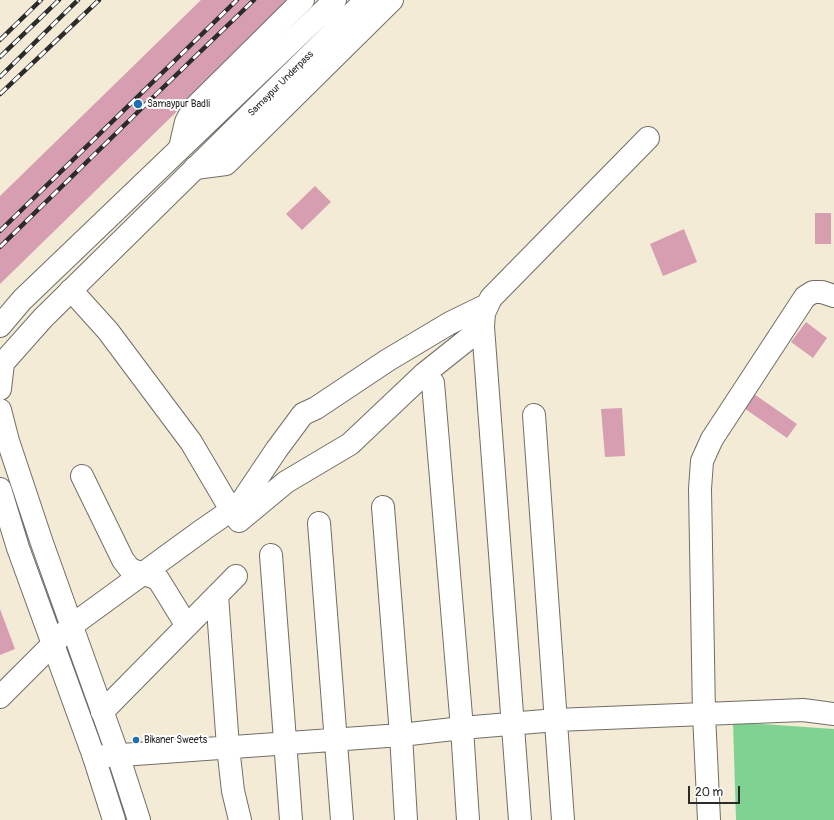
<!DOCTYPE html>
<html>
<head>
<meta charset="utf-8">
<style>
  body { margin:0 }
  #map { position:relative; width:834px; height:820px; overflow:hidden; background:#f3ebd6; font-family:Pangolin,sans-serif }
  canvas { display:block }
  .scale { position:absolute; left:688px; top:786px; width:52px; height:18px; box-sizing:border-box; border:2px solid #2b2b2b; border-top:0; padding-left:5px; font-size:12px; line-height:14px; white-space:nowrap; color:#2b2b2b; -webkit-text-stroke:3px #fff; paint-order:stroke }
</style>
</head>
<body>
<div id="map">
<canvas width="834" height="820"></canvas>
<div class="scale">20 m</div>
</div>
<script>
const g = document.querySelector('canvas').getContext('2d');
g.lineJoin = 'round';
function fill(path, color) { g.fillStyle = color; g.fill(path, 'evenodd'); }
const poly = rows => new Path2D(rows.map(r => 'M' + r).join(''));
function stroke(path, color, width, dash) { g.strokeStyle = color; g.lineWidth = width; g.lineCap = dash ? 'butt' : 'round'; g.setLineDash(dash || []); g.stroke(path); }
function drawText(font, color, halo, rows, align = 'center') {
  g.font = font + ' Pangolin,sans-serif'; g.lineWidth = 4; g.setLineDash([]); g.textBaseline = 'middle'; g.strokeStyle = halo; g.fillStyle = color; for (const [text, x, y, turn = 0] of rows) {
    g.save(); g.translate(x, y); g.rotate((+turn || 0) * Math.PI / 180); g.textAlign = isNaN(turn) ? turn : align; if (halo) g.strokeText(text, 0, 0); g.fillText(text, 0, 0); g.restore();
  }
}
const green = poly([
  [733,722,834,729,834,820,736,820]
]);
const building = poly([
  [201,0,291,0,0,284,0,196],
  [315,186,331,202,302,230,286,214],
  [815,213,831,213,831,244,815,244],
  [684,229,697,262,663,276,650,244],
  [806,322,827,338,813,358,791,342],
  [754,394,797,424,787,438,744,408],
  [622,408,625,456,605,457,601,409],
  [0,609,15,649,0,655]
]);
const minor = poly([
  [180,148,186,122,193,109,303,0],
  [195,168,226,164,392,0],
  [71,290,108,331,191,442,231,510,239,521,286,482,350,444,424,374,483,327],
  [433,383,462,728,468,820],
  [534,415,563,820],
  [82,476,123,560,130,569,158,579,187,626],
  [383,507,401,735,406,820],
  [319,523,342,820],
  [271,555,291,820],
  [217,595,228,747,233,791,240,820],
  [0,697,71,626,204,529,240,504,277,449,303,414,316,408,388,360,450,323,487,305],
  [102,712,236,576],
  [94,757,401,735,462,728,556,720,803,710,834,714],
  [520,820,483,327,484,313,491,298,648,138],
  [709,820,704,714,700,489,702,461,712,439,805,297,813,292,822,292,834,296]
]);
const major = poly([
  [0,326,22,300,335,0],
  [0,389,3,363,43,318,366,0],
  [0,410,8,441,42,543,118,755,139,820],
  [0,489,18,548,94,757,114,820]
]);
const rail = poly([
  [0,40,41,0],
  [0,57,59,0],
  [0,77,78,0],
  [0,94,99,0],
  [0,231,237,0],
  [0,247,145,105,254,0]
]);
const markers = [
  [138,104,5,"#1f6fb2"],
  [136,740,4,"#1f6fb2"]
];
const streetNames = [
  ["Samaypur Underpass",281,84,-45]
];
const poiNames = [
  ["Samaypur Badli",147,104],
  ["Bikaner Sweets",144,740]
];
fill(green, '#80d293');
fill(building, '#d79db0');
stroke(minor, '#716e67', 24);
stroke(major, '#716e67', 24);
stroke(minor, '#fff', 22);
stroke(major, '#fff', 22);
stroke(rail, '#2b2b2b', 4.5);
stroke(rail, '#fff', 3, [9]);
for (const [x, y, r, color] of markers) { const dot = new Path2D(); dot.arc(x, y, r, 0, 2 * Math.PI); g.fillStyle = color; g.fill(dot); stroke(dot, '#fff', 1.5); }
drawText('10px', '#2b2b2b', '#fff', streetNames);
drawText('10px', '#2b2b2b', '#fff', poiNames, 'left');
</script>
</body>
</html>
